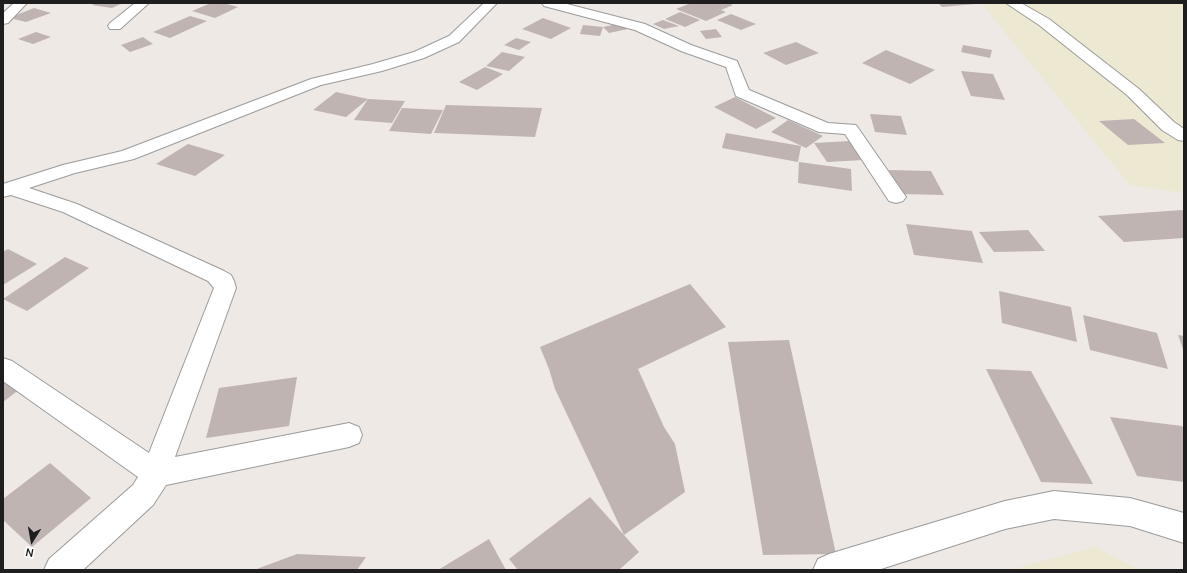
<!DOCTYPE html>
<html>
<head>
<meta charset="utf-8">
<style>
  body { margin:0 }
  #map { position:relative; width:1187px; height:573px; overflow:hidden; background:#eee9e5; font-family:Manrope,sans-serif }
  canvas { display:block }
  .frame { position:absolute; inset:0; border:4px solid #1e1e1e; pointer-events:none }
  .north { position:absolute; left:12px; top:521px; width:40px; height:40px; -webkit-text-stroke:3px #fff; paint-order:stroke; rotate:191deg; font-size:11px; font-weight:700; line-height:16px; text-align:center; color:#1e1e1e }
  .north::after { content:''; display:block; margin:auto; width:14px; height:18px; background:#1e1e1e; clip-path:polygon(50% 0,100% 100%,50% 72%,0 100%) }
</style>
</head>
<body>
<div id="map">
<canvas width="1187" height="573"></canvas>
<div class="frame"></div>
<div class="north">N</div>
</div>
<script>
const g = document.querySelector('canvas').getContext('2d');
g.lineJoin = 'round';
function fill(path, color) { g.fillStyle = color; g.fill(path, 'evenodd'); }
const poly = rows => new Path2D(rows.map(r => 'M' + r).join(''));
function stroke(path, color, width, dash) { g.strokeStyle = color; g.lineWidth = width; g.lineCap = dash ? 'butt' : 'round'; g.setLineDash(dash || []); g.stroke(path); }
const farmland = poly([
  [981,3,1184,3,1184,193,1130,185],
  [1095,547,1140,570,1010,570]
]);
const building = poly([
  [96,3,123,3,112,8,92,5],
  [211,3,223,3,238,7,215,18,192,11],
  [691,3,728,3,733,5,721,10,726,12,706,21,676,9],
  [938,3,973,3,975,4,942,7],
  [34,8,51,13,26,22,9,18],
  [680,12,700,20,685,27,665,19],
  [731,14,756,24,741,30,717,20],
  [190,16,207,21,170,38,153,32],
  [543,18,571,28,551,39,522,29],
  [663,20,679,26,664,29,653,24],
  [622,23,628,29,609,33,603,27],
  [583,25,603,27,600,36,580,34],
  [716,29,722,37,706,39,700,31],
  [36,32,51,37,33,44,18,39],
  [143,37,153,44,130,52,121,45],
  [516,38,531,42,519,50,504,45],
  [796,42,819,53,786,65,763,53],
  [963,45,992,50,990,58,961,52],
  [886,50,935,70,910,84,862,63],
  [502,52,525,57,509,71,486,66],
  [485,67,503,74,477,90,459,82],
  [961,71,993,74,1005,100,971,96],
  [336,92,368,99,346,117,313,110],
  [735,97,776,118,756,129,714,107],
  [368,99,405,101,392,123,354,120],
  [446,105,542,108,535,137,434,133],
  [402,108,443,110,431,134,389,131],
  [870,114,901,116,907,135,875,132],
  [1134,119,1165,143,1128,145,1099,121],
  [788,120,823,136,806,148,771,132],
  [726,133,801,146,798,162,722,148],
  [850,141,864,160,827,162,814,143],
  [188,144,225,155,195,176,156,164],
  [799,162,851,169,852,191,798,183],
  [889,170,931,171,944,195,900,194],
  [1182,210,1184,212,1184,238,1124,242,1098,216],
  [906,224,972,231,983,263,914,255],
  [1028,230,1045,251,994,252,979,232],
  [8,249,37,264,3,285,3,252],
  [65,257,89,268,27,311,3,299],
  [690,284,726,327,638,369,664,427,675,444,685,492,624,535,639,552,619,570,518,570,509,559,590,497,624,535,555,389,549,369,540,347],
  [999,291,1071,307,1077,342,1002,323],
  [1083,315,1157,333,1168,369,1090,350],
  [1178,335,1184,336,1184,352],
  [789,340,836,554,763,555,728,342],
  [986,369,1031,371,1093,484,1041,482],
  [297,377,289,426,206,438,219,388],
  [3,379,20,389,3,402],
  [1110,417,1182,426,1184,429,1184,482,1137,476],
  [50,463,91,498,32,547,3,520,3,499],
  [489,539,506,570,438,570],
  [297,554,366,557,357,570,254,570]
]);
const minor = poly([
  [14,3,27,3,8,23,3,24,3,13,14,3],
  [135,3,149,3,120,29,110,29,108,26,110,23,135,3],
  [484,3,497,3,459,42,424,58,382,71,321,85,134,159,75,173,29,188,77,204,224,271,231,275,234,281,236,288,175,457,349,423,359,427,362,435,359,443,349,447,166,485,153,505,83,570,44,570,49,559,133,485,138,477,3,381,3,358,12,361,149,453,214,288,208,281,63,212,11,195,3,197,3,184,63,165,122,151,311,79,373,64,414,52,449,36,484,3],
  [542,3,563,3,645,24,691,45,737,61,749,90,828,123,856,125,906,197,903,201,896,203,889,201,845,134,819,132,736,96,726,67,681,51,635,30,544,6,542,3],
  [1006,3,1021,3,1049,19,1139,89,1174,122,1184,129,1184,141,1178,140,1162,130,1127,95,1039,25,1006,3],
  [1054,491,1130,498,1184,513,1184,543,1130,526,1054,519,1005,529,878,570,813,570,818,559,829,554,1005,501,1054,491]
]);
fill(farmland, '#ece8d1');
fill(building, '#bfb4b2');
stroke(minor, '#9b9b9b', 2);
fill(minor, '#fff');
</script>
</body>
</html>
